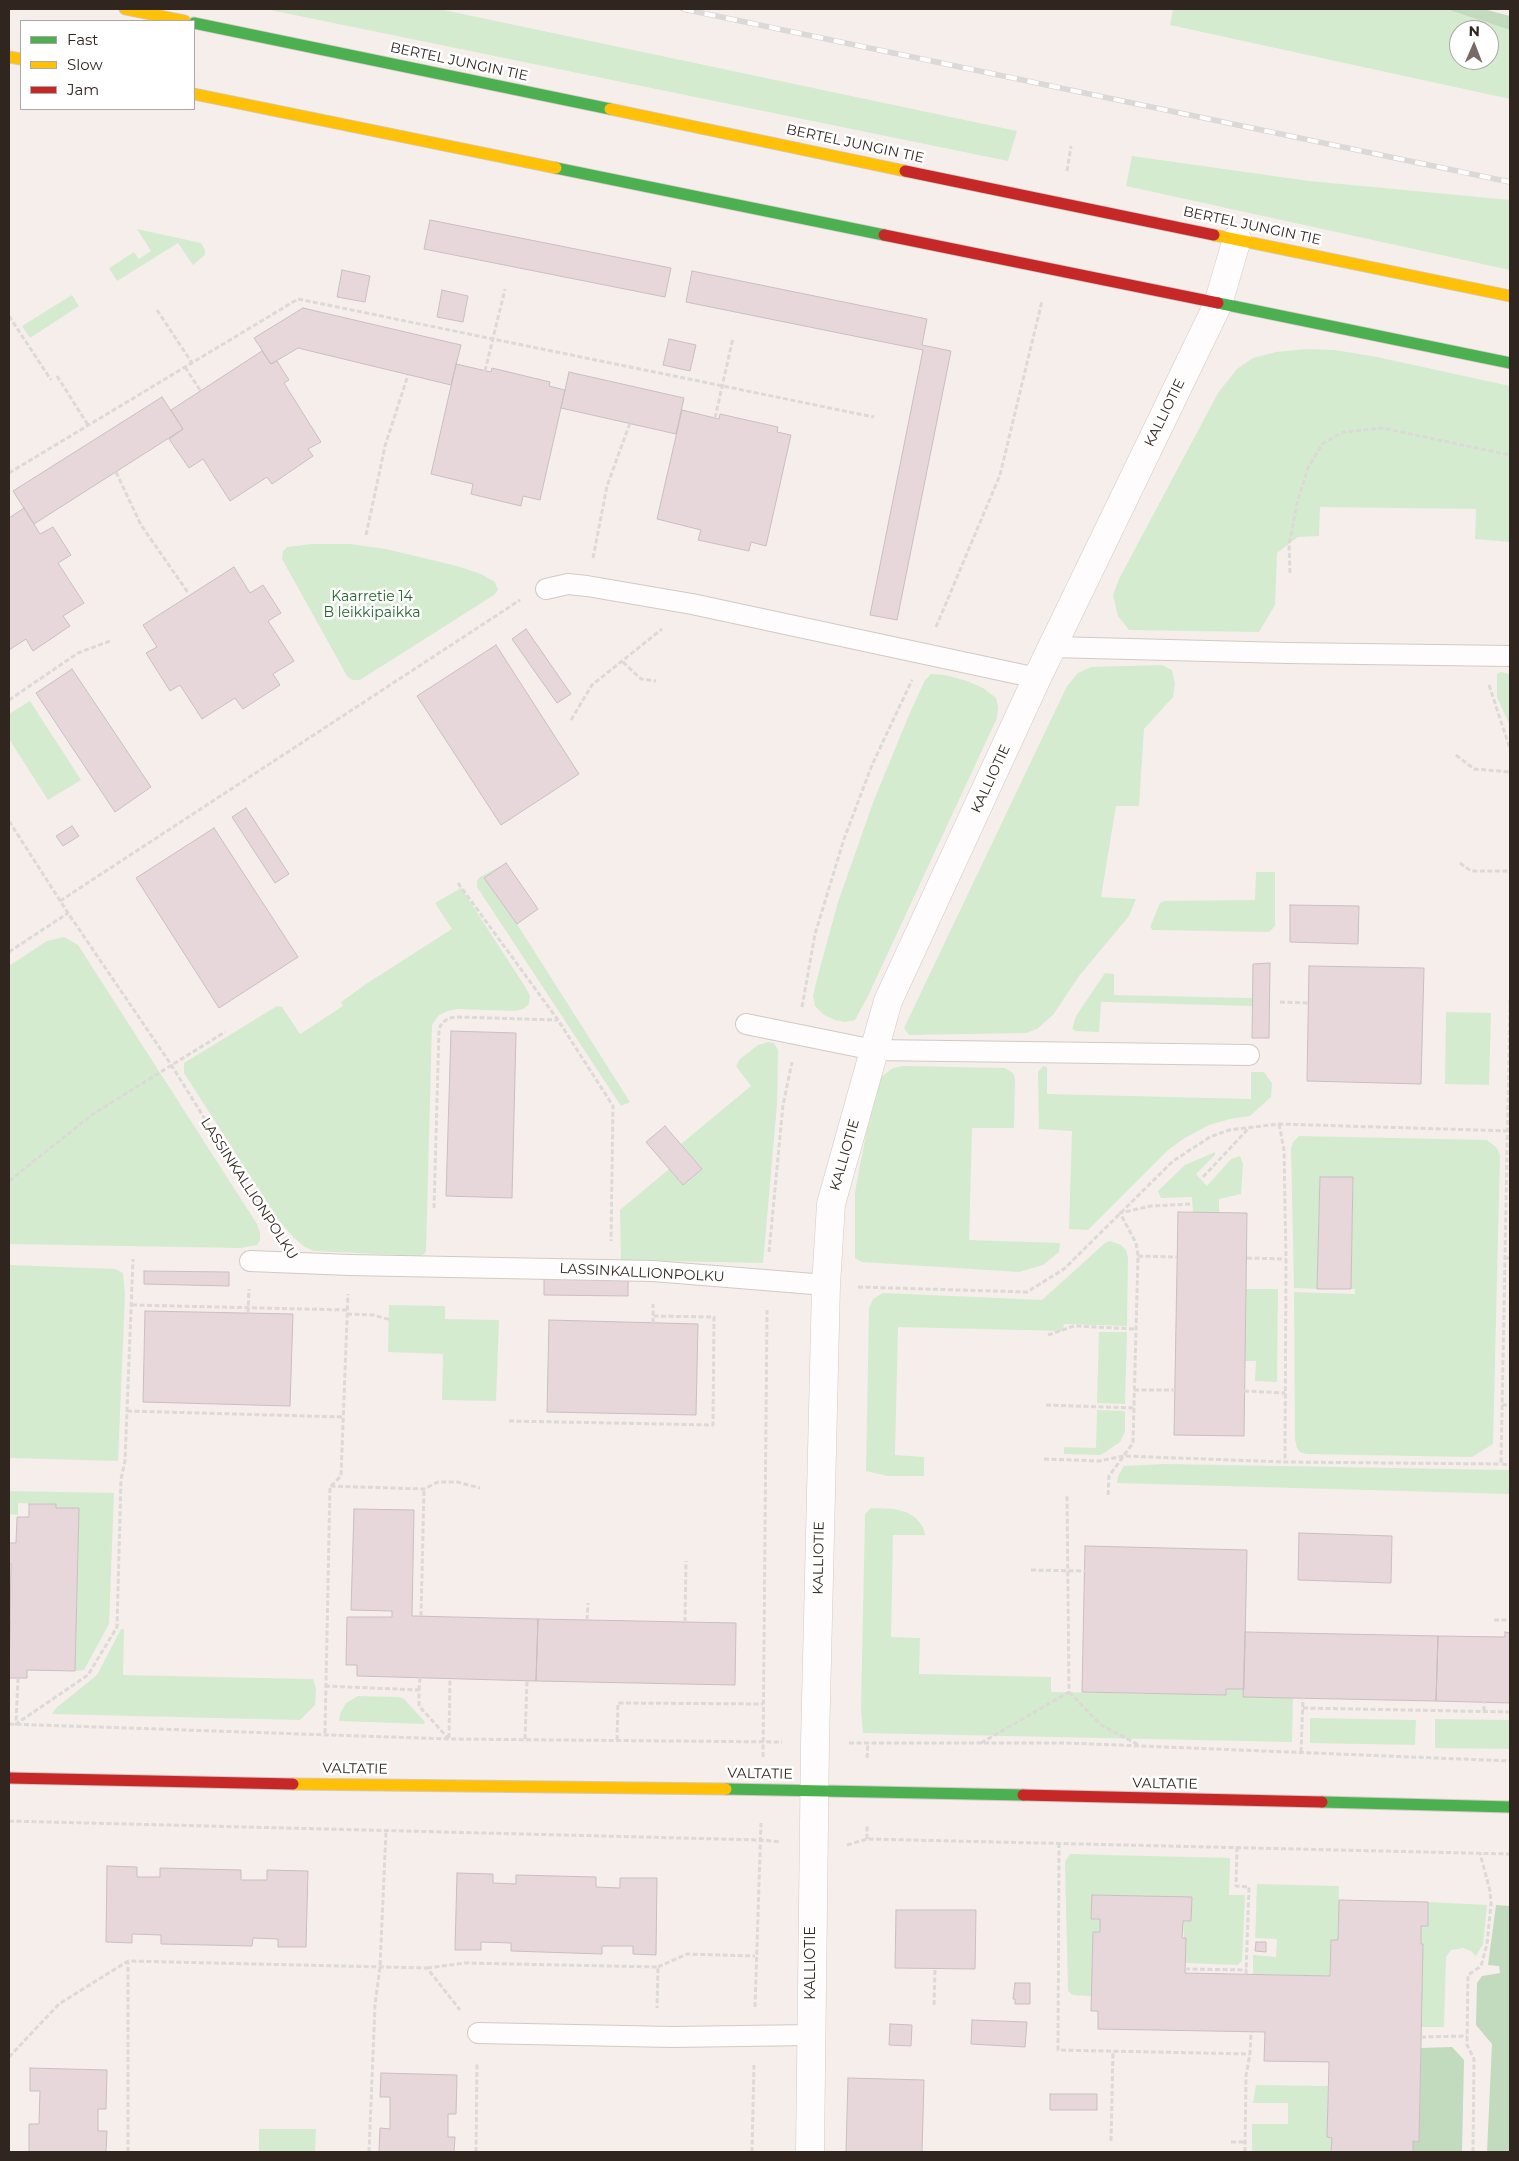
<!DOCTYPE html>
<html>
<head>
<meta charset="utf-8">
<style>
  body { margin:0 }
  #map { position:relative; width:1519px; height:2161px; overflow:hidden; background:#f6eeeb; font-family:Montserrat,sans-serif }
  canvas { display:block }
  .frame { position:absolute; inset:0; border:10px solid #312520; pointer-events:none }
  .legend { position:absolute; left:20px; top:20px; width:175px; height:90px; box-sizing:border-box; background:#fff; border:1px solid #ada8a6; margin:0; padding:6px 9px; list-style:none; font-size:15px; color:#312520 }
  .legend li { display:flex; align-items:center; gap:10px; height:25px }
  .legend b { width:25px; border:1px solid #ada8a6 }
  .north { position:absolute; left:1449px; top:20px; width:50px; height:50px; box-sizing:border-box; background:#fff; border:1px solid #ada8a6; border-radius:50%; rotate:1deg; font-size:14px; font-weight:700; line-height:20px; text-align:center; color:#312520 }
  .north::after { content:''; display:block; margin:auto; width:18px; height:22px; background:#766b67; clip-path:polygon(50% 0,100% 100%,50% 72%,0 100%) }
</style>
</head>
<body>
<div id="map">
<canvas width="1519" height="2161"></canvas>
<div class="frame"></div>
<ul class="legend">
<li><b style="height:6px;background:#4caf50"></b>Fast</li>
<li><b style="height:6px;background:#ffc107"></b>Slow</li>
<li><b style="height:6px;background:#c62828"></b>Jam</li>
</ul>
<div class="north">N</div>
</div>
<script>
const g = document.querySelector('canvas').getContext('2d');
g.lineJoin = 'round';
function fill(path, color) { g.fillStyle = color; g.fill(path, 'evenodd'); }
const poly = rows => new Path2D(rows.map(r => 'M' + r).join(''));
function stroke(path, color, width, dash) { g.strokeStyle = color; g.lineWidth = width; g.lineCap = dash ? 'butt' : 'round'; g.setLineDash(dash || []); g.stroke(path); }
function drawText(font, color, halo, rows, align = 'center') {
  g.font = font + ' Montserrat,sans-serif'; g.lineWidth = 5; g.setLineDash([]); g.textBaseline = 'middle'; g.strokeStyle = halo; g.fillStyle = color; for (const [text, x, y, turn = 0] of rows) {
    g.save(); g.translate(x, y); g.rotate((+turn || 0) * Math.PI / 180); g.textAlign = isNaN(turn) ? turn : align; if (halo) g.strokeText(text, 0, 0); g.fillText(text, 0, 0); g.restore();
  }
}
const green = poly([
  [265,9,439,9,1017,131,1008,161],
  [1173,9,1446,9,1510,30,1510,99,1170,25],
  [1459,30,1489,30,1489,60,1459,60],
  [1132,156,1309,181,1510,200,1510,270,1126,186],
  [137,229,201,243,205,250,205,255,193,265,178,243,117,281,109,268,134,252,139,259,151,251],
  [72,295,79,306,30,338,22,326],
  [1307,349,1335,350,1377,357,1510,386,1510,542,1475,539,1476,509,1320,507,1319,536,1298,537,1277,553,1275,605,1259,632,1129,630,1118,616,1113,595,1119,579,1218,393,1237,369,1253,358,1276,352],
  [312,544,350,544,386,549,457,566,481,574,495,582,498,590,494,595,360,680,352,680,347,676,282,559,283,551,287,547],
  [1162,665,1172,670,1175,684,1173,697,1144,729,1139,806,1116,806,1101,897,1136,899,1129,916,1079,976,1053,1015,1037,1029,1026,1033,909,1035,904,1028,1067,686,1078,673,1091,667],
  [1501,672,1509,674,1510,726,1497,697,1497,674],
  [931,674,945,675,967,681,983,688,996,698,998,707,997,718,868,996,855,1020,845,1022,835,1020,824,1015,815,1006,813,996,817,979,838,902,874,800,909,715,925,680],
  [30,701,81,780,48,800,9,739,9,714],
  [506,863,484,878,517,924,630,1102,621,1106,477,887,477,881,480,877],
  [1256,872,1275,872,1275,926,1269,932,1153,930,1150,927,1160,903,1164,901,1255,900],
  [461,888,526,988,530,996,529,1004,523,1009,515,1011,457,1009,448,1011,439,1015,432,1025,426,1251,424,1254,420,1256,314,1251,305,1247,293,1237,277,1218,184,1073,184,1063,277,1006,282,1007,300,1034,343,1006,341,1002,366,984,452,929,435,903],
  [64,937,78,945,257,1224,260,1233,260,1240,257,1245,240,1248,9,1244,9,966,47,941],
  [1105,973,1114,974,1114,995,1252,998,1252,1006,1101,1002,1099,1032,1075,1031,1072,1029,1076,1016],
  [1446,1012,1491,1013,1489,1085,1445,1084],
  [768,1042,774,1043,778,1050,777,1105,763,1263,621,1260,620,1210,669,1169,683,1185,702,1169,681,1144,751,1086,736,1066,740,1059,758,1045],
  [904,1066,1005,1068,1013,1073,1015,1079,1014,1128,972,1128,969,1240,1060,1243,1059,1252,1043,1265,1019,1272,862,1262,855,1258,855,1192,866,1134,881,1077,893,1068],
  [1043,1066,1047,1067,1047,1094,1251,1099,1251,1072,1264,1072,1272,1083,1271,1097,1250,1116,1230,1119,1209,1125,1183,1139,1167,1151,1088,1230,1069,1229,1072,1131,1039,1129,1038,1072],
  [1299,1136,1487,1140,1497,1148,1500,1155,1493,1444,1472,1457,1306,1454,1300,1452,1297,1448,1295,1439,1294,1292,1355,1294,1355,1289,1351,1289,1353,1177,1320,1177,1317,1289,1294,1288,1291,1149,1293,1142],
  [1215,1152,1215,1155,1196,1174,1207,1186,1231,1159,1240,1156,1243,1164,1241,1194,1219,1199,1219,1213,1193,1213,1192,1197,1161,1198,1158,1191,1185,1165],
  [1110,1241,1121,1245,1126,1250,1128,1258,1127,1326,1064,1324,1063,1331,898,1327,895,1455,924,1457,924,1476,888,1476,866,1471,869,1308,873,1299,883,1293,1042,1300,1105,1243],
  [9,1265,115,1269,123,1273,125,1295,118,1461,9,1458],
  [1246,1289,1278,1289,1277,1382,1255,1381,1256,1361,1245,1361],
  [389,1305,445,1306,445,1319,499,1320,496,1401,442,1400,443,1354,388,1352],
  [1099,1332,1127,1332,1125,1404,1097,1403],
  [1097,1410,1125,1411,1125,1432,1120,1442,1101,1455,1064,1454,1064,1447,1096,1448],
  [1164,1464,1510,1470,1510,1494,1117,1483,1118,1476,1124,1466],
  [9,1491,114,1493,109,1624,84,1670,75,1671,79,1509,56,1508,56,1504,18,1503,18,1515,9,1514],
  [871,1508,894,1509,906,1512,916,1518,923,1527,925,1535,893,1535,891,1637,920,1638,919,1674,1051,1677,1051,1692,1226,1695,1226,1689,1244,1689,1243,1697,1293,1698,1292,1742,863,1733,861,1710,865,1514],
  [121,1629,124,1629,123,1675,309,1679,313,1679,316,1689,315,1705,300,1720,52,1714,56,1708,97,1675],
  [358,1696,399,1697,404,1699,425,1722,424,1724,339,1721,340,1714,346,1703],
  [1310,1718,1416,1720,1415,1745,1310,1743],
  [1435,1719,1510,1720,1510,1749,1435,1748],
  [1070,1854,1230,1858,1229,1895,1245,1895,1242,1961,1238,1965,1185,1963,1183,1921,1191,1921,1191,1898,1092,1895,1091,1919,1100,1919,1100,1932,1093,1933,1092,1996,1073,1995,1068,1991,1065,1862],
  [1257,1884,1339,1886,1338,1940,1331,1941,1330,1976,1253,1974,1253,1955,1276,1957,1277,1939,1255,1938],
  [1428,1902,1487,1905,1483,1944,1476,1956,1471,1951,1463,1948,1451,1950,1446,1957,1444,2027,1421,2027,1423,1944,1421,1944,1421,1926,1428,1926],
  [1256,2085,1328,2086,1327,2137,1332,2138,1331,2152,1252,2152,1252,2124,1288,2124,1288,2103,1253,2103],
  [259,2129,316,2129,315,2152,259,2152]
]);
const forest = poly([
  [1446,9,1483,9,1510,16,1510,30],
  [1496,1905,1510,1906,1510,2152,1487,2152,1492,2044,1476,2025,1477,1983,1482,1976,1500,1973,1499,1966,1488,1965],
  [1452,2047,1464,2060,1462,2152,1413,2152,1413,2141,1419,2142,1421,2048]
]);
const building = poly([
  [430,220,671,268,665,297,424,249,430,220],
  [342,270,370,276,365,302,337,297,342,270],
  [692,271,927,319,922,345,951,351,897,620,870,615,923,350,686,302,692,271],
  [442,290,468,296,463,322,437,317,442,290],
  [303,308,461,345,451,385,298,348,271,364,254,338,303,308],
  [669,339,696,345,690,371,663,365,669,339],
  [262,351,271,364,277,361,289,380,284,383,321,442,308,449,313,456,272,484,267,477,230,501,203,459,189,468,169,439,183,429,171,410,262,351],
  [456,364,491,372,492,368,550,382,549,386,565,390,540,500,523,496,521,506,471,494,473,484,431,474,456,364],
  [569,372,684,398,676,434,561,408,569,372],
  [162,397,183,429,34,524,13,491,162,397],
  [682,410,719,419,720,414,778,427,777,432,791,435,766,546,751,542,749,551,698,540,701,530,657,519,682,410],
  [24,508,40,534,53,527,71,555,58,563,84,603,63,616,70,626,33,651,26,639,9,650,9,518,24,508],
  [234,567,250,593,263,585,281,613,268,621,294,661,273,674,280,685,243,709,235,698,202,719,180,685,170,691,146,653,157,647,143,625,234,567],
  [526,629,571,694,557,703,512,639,526,629],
  [496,645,579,774,501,825,417,696,496,645],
  [72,669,151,787,115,812,36,693,72,669],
  [246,808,289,874,275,883,232,817,246,808],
  [72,826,79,836,63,846,56,836,72,826],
  [214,828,298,957,219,1008,136,878,214,828],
  [506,863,538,909,517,924,484,878,506,863],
  [1290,905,1359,906,1358,944,1290,942,1290,905],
  [1270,963,1269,1038,1252,1038,1253,964,1270,963],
  [1309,966,1424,968,1421,1084,1307,1081,1309,966],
  [451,1031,516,1033,512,1198,446,1196,451,1031],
  [665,1126,702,1169,683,1185,646,1142,665,1126],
  [1320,1177,1353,1177,1351,1289,1317,1289,1320,1177],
  [1178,1212,1247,1213,1244,1436,1174,1435,1178,1212],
  [144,1271,229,1272,229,1286,144,1284,144,1271],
  [544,1279,628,1280,628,1296,544,1295,544,1279],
  [145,1311,293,1314,290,1406,143,1402,145,1311],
  [549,1320,698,1324,696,1415,547,1412,549,1320],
  [29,1504,56,1504,56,1508,79,1508,75,1671,27,1670,27,1678,9,1678,11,1564,9,1563,9,1543,16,1543,17,1517,29,1517,29,1504],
  [354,1509,414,1510,412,1616,538,1619,536,1681,357,1676,357,1665,346,1665,347,1617,392,1617,392,1611,351,1610,354,1509],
  [1299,1533,1392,1536,1391,1583,1298,1580,1299,1533],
  [1085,1546,1247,1550,1244,1689,1226,1689,1226,1695,1082,1692,1085,1546],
  [538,1619,736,1623,735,1685,536,1681,538,1619],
  [9,1621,10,1621,9,1686,9,1621],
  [1245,1632,1438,1636,1436,1701,1243,1697,1245,1632],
  [1505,1632,1510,1633,1510,1703,1436,1701,1438,1636,1505,1637,1505,1632],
  [107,1866,137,1867,137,1877,160,1877,160,1868,241,1870,241,1880,267,1880,267,1870,308,1871,306,1947,278,1947,278,1939,253,1938,252,1946,161,1944,161,1935,132,1934,132,1943,106,1942,107,1866],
  [457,1873,493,1874,493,1883,516,1884,516,1875,596,1877,596,1887,620,1888,620,1878,657,1878,656,1955,633,1954,633,1946,602,1946,602,1954,511,1951,511,1943,481,1942,481,1950,455,1950,457,1873],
  [1092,1895,1192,1897,1191,1921,1183,1921,1182,1938,1186,1938,1185,1973,1330,1976,1331,1940,1338,1940,1339,1900,1428,1902,1428,1926,1421,1926,1421,1944,1423,1944,1419,2142,1413,2141,1413,2152,1331,2152,1332,2138,1327,2137,1329,2062,1264,2061,1265,2032,1098,2029,1098,2011,1091,2011,1093,1932,1100,1932,1100,1919,1091,1919,1092,1895],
  [896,1910,976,1910,975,1969,895,1968,896,1910],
  [1256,1942,1266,1942,1266,1952,1255,1951,1256,1942],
  [1015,1983,1030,1983,1030,2004,1015,2004,1015,1999,1013,1999,1015,1983],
  [972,2020,1027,2022,1025,2047,971,2044,972,2020],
  [890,2024,912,2025,911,2046,889,2045,890,2024],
  [30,2068,107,2070,106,2109,98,2109,98,2131,107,2131,106,2152,29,2152,29,2124,39,2124,40,2091,30,2091,30,2068],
  [381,2073,457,2075,456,2114,448,2114,448,2137,455,2137,454,2152,379,2152,380,2128,390,2129,390,2097,380,2097,381,2073],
  [848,2078,924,2080,922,2152,846,2152,848,2078],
  [1050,2094,1097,2094,1097,2110,1050,2110,1050,2094]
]);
const path = poly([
  [1067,171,1071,146],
  [157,310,192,363],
  [9,316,51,380],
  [185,367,200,390],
  [485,371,505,289],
  [57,376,88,425],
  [715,418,733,338],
  [116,472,141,525,189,594],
  [9,473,298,299,874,417],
  [366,535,385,446,408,375],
  [593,558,607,486,630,423],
  [1290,573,1289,545,1298,499,1308,468,1322,444,1343,432,1382,428,1510,455],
  [936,627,1000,475,1042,301],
  [623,662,641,679,656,681],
  [1489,685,1510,749],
  [9,700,78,653,110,641],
  [571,720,592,685,662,629],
  [1456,755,1474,769,1510,772],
  [9,821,68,913,172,1066,275,1232],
  [1460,863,1471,871,1510,871],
  [458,883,558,1020,613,1106,611,1241],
  [60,901,520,600],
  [9,952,68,913],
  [1510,1000,1501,1464,1510,1465],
  [1280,1002,1308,1003],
  [802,1007,815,934,844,839,872,765,912,680],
  [1279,1124,1284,1150,1286,1259,1285,1462],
  [1203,1177,1249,1128],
  [9,1181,93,1114,225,1032],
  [434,1208,439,1029,442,1023,449,1018,457,1017,558,1020],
  [769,1252,783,1105,792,1062],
  [1138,1256,1177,1257],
  [1247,1258,1286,1259],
  [1505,1258,1510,1258],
  [858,1287,1027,1292,1064,1269,1173,1161,1210,1137,1229,1130,1279,1124,1510,1131],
  [132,1305,347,1310],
  [248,1313,249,1289],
  [347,1314,373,1315,391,1320],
  [653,1323,653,1304],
  [1048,1335,1074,1326,1136,1329],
  [1134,1390,1175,1390],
  [1244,1391,1285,1393],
  [1046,1405,1134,1408],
  [1502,1405,1510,1405],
  [127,1411,343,1417],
  [509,1421,713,1425,714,1317,653,1316],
  [1044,1459,1099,1461,1124,1456,1285,1462,1501,1464],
  [331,1486,341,1476,348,1294],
  [1108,1495,1109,1476,1133,1443,1138,1256,1136,1243,1120,1213,1151,1206,1190,1204],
  [9,1567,11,1567],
  [1031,1570,1085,1571],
  [421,1616,424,1489],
  [587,1620,588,1603],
  [1494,1620,1510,1620],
  [685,1622,686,1561],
  [18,1678,16,1724,88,1675,117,1627,121,1479,125,1461,133,1259],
  [325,1686,419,1690,419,1706,448,1738],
  [419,1690,420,1677],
  [1069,1692,1101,1725,1139,1745],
  [1303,1708,1510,1712],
  [1484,1711,1484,1702],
  [9,1724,449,1739,782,1742],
  [325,1733,330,1486,424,1489,438,1482,457,1482,480,1488],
  [449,1738,450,1679],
  [525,1739,527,1680],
  [617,1740,618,1703,763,1704],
  [849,1743,1067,1743,1510,1761],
  [981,1743,1069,1692,1067,1495],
  [1301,1752,1303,1698],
  [763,1757,767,1310],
  [867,1758,868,1743],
  [9,1821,760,1840,781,1842],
  [867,1839,867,1825],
  [1059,1843,1058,2050,1250,2054],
  [847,1845,867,1839,1510,1854],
  [1237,1847,1236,1886,1249,1887,1246,1974],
  [658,1967,687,1954,755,1956],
  [427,1968,465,1963,658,1967,657,2008],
  [1185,1969,1247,1970],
  [934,2005,935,1969],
  [755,2007,761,1823],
  [1421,2037,1467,2036],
  [9,2057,59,2004,128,1961,427,1968,460,2010],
  [1111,2141,1113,2051],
  [1231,2142,1245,2142],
  [128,2152,128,1962],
  [369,2152,375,2005,380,1967,386,1831],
  [476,2152,477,2063],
  [752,2152,754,2065],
  [1245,2152,1246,2075,1250,2054,1251,2032],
  [1473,2152,1474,2059,1467,2045,1468,1975,1481,1966,1487,1944,1491,1904,1490,1891,1480,1853]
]);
const lane = poly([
  [546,589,568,584,587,586,692,604,1037,678],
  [1052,647,1287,653,1510,656],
  [746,1024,874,1050,1249,1055],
  [250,1261,350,1265,653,1271,826,1285],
  [478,2033,672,2037,811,2035]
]);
const street = poly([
  [810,2152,815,1743,826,1285,831,1204,888,1001,1037,678,1218,304,1237,239]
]);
const fast = poly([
  [194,23,610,109],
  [556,168,884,235],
  [1218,303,1510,363],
  [726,1789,1023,1795],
  [1322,1802,1510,1807]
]);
const slow = poly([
  [125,9,185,21],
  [9,57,21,59],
  [194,94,556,168],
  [610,109,905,171],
  [1214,235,1510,296],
  [293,1784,726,1789]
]);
const jam = poly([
  [905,171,1214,235],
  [884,235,1218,303],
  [9,1778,293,1784],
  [1023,1795,1322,1802]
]);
const rail = poly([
  [683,9,1510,182]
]);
const streetNames = [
  ["BERTEL JUNGIN TIE",459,62,12],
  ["BERTEL JUNGIN TIE",855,144,12],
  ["BERTEL JUNGIN TIE",1252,226,12],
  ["KALLIOTIE",1165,413,-64],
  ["KALLIOTIE",991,779,-65],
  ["KALLIOTIE",845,1155,-74],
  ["LASSINKALLIONPOLKU",249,1189,57],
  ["LASSINKALLIONPOLKU",642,1273,3],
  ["KALLIOTIE",819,1558,-89],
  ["VALTATIE",355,1769,1],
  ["VALTATIE",760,1774,1],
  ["VALTATIE",1165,1784,1],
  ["KALLIOTIE",811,1963,-90]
];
const parkNames = [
  ["Kaarretie 14",372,597],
  ["B leikkipaikka",372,613]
];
fill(green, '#d4ebd0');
fill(forest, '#c2dabe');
fill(building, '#e7d6da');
stroke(building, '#c9bfc0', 1);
stroke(lane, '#d3c9c4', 22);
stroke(street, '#d3c9c4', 29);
stroke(fast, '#d3c9c4', 13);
stroke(slow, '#d3c9c4', 13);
stroke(jam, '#d3c9c4', 13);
stroke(path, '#dcd9d7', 3, [5, 2.5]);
stroke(lane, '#fefcfc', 20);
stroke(street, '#fefcfc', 28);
stroke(fast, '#4caf50', 11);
stroke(slow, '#ffc107', 11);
stroke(jam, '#c62828', 11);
stroke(rail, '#dbd8d7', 5.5);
stroke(rail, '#fff', 4, [11]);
drawText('14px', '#312520', '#fff', streetNames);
drawText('14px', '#23662a', '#fff', parkNames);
</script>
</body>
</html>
